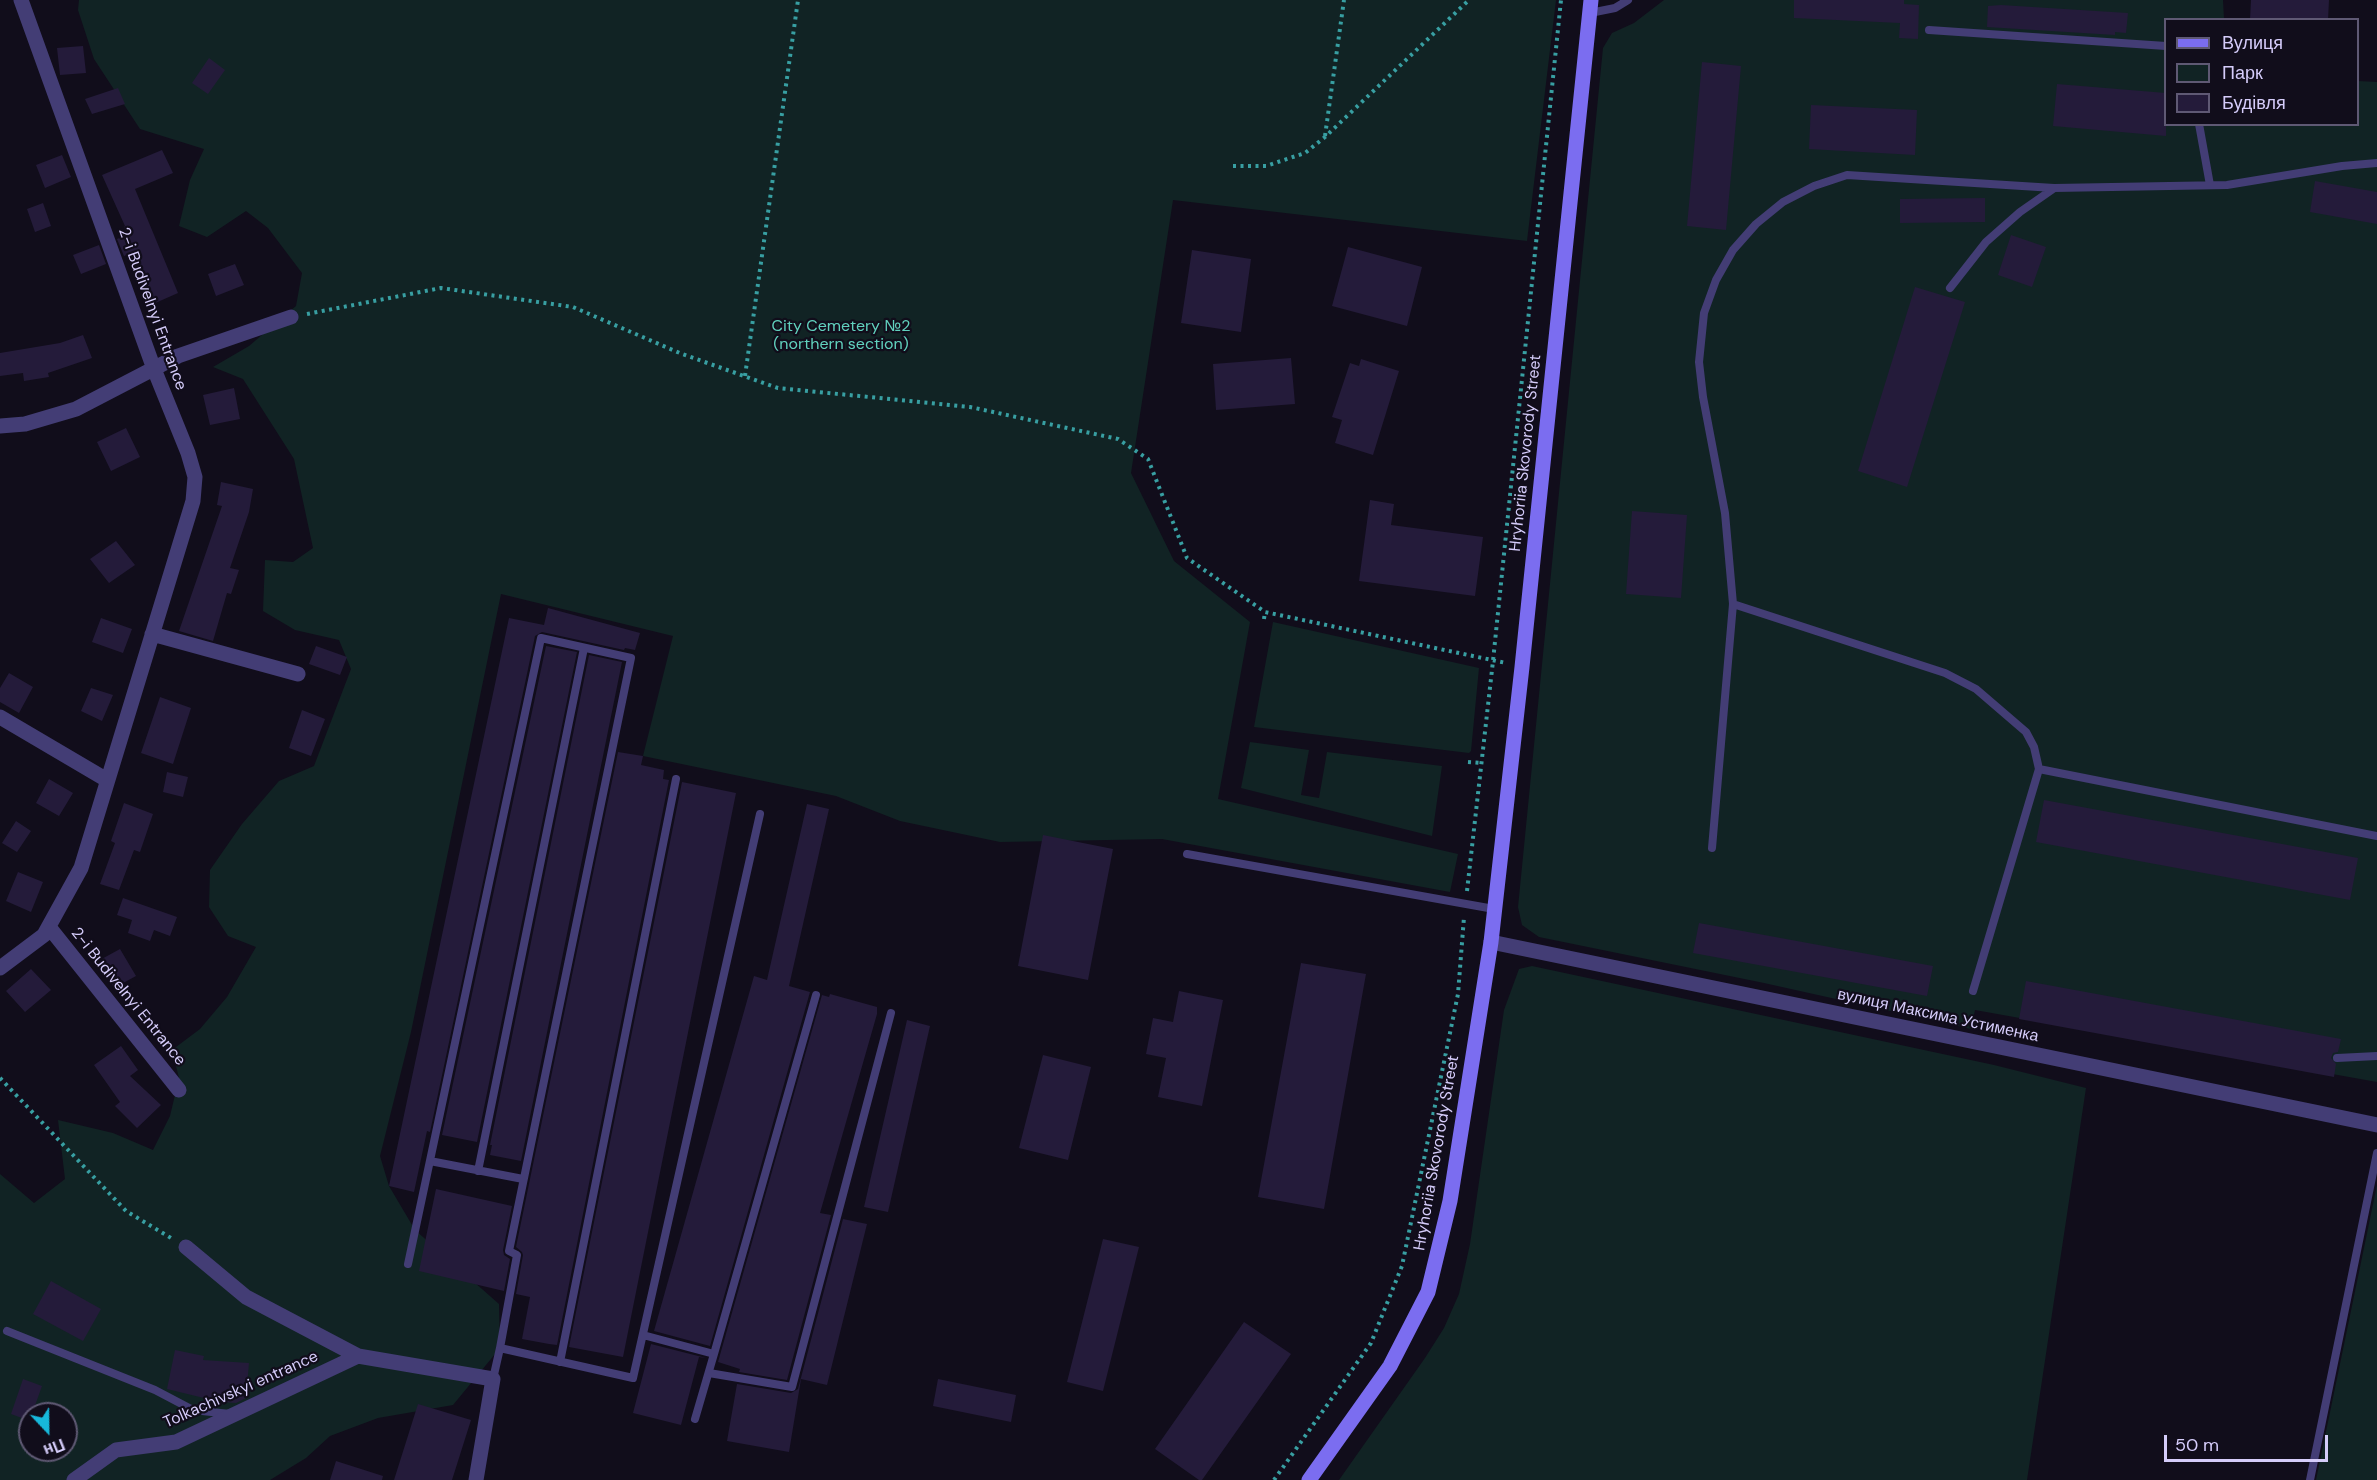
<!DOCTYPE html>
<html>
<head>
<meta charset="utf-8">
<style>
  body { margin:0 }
  #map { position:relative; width:2377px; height:1480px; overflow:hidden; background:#110d1b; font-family:"DM Sans",sans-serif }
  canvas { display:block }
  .legend { position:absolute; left:2164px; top:18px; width:195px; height:108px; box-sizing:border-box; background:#110d1b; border:2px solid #5f5974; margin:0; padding:8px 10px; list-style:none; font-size:18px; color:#d5ccfa }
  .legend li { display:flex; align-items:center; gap:12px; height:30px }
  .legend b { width:30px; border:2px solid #5f5974 }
  .north { position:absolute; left:18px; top:1402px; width:60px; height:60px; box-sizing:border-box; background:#110d1b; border:2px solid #5f5974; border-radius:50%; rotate:158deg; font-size:16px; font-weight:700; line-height:24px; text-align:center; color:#d5ccfa }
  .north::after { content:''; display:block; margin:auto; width:21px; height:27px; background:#17b8db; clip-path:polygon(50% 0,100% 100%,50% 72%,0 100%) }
  .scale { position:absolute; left:2164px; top:1435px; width:164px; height:27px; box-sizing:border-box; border:3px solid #d5ccfa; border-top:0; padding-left:8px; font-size:18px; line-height:21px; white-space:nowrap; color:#d5ccfa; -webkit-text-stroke:4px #110d1b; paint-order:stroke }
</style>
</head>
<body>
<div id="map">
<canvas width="2377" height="1480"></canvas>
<ul class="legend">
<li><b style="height:8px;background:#7b6df0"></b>Вулиця</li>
<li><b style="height:16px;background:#112324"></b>Парк</li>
<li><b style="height:16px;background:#241b3a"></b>Будівля</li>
</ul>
<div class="north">Пн</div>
<div class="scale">50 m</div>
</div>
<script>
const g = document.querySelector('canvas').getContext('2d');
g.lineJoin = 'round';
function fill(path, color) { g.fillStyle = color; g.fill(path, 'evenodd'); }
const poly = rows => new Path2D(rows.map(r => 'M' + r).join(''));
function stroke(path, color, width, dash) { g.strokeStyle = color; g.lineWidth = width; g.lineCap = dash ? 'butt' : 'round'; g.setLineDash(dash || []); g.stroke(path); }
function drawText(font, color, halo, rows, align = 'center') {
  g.font = font + ' "DM Sans",sans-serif'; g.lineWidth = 4.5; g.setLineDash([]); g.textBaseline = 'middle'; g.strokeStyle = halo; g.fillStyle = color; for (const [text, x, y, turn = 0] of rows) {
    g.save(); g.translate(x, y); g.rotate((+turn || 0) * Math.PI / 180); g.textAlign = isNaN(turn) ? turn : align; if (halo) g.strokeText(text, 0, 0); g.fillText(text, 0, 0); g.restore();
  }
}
const green = poly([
  [79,0,1556,0,1527,241,1173,200,1131,473,1174,561,1250,622,1218,799,1458,854,1450,892,1162,839,1000,842,900,821,836,796,643,756,673,636,501,594,411,1032,380,1156,389,1186,415,1230,499,1304,500,1348,453,1405,378,1418,330,1436,306,1458,270,1480,0,1480,0,1174,34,1203,65,1179,58,1120,113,1133,153,1150,170,1116,179,1078,172,1050,200,1029,227,997,256,947,228,936,209,907,210,870,242,824,279,781,314,766,351,669,339,640,295,630,263,611,265,560,293,562,313,548,294,459,243,379,213,367,249,346,296,306,302,273,268,228,246,211,207,237,179,226,190,180,204,149,140,129,94,59,78,10],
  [30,1414,66,1414,66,1450,30,1450],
  [1664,0,2223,0,2224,19,2166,20,2166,124,2358,124,2358,81,2377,82,2377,1082,1975,1010,1971,1029,1764,983,1539,937,1522,925,1518,907,1603,48,1612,33,1634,23],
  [1273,622,1479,668,1471,751,1469,753,1254,727],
  [1250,742,1309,750,1301,795,1319,798,1327,752,1442,766,1432,836,1241,788],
  [1532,966,1994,1065,2086,1088,2027,1480,1339,1480,1425,1358,1444,1328,1459,1294,1470,1244,1504,1010,1519,969],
  [2377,1185,2377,1480,2316,1480]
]);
const building = poly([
  [1794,0,1904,0,1904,4,1919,5,1918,39,1899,38,1900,23,1794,18],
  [2251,0,2329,0,2328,20,2250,20],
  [2001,5,2128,13,2126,33,2115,32,2115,35,1987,27,1988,6],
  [83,46,86,73,60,75,57,48],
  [209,58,225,70,208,94,192,83],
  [1702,62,1741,66,1726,230,1687,226],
  [2057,84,2166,93,2166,136,2053,126],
  [118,88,125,104,92,114,85,99],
  [1811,105,1917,110,1915,155,1809,149],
  [162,150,173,173,135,189,178,293,153,304,132,253,124,256,117,239,127,235,124,227,125,226,102,175],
  [62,155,71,177,45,188,36,165],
  [2315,181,2377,192,2377,224,2310,212],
  [1985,198,1985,222,1900,223,1900,199],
  [43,203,51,226,35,232,27,209],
  [2011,235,2046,247,2032,287,1998,275],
  [99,245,106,264,81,274,73,255],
  [1348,247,1422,267,1407,326,1332,306],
  [1192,250,1251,259,1241,332,1181,323],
  [235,264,244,285,216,296,208,274],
  [1915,287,1965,302,1907,487,1858,471],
  [83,335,92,358,48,373,49,377,24,381,23,373,0,376,0,353,60,343],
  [1291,358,1295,404,1216,410,1213,364],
  [1361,359,1399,371,1373,455,1335,443,1342,420,1332,417,1350,363,1359,366],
  [234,388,240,419,210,425,203,395],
  [126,428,140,457,111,471,97,442],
  [221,482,253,489,249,512,230,568,239,570,231,594,227,593,213,641,179,631,222,506,217,505],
  [1370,500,1394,504,1391,525,1483,537,1475,596,1359,581],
  [1632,511,1687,515,1681,598,1626,594],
  [116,541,135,565,109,583,90,559],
  [548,608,640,633,635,650,625,648,624,650,542,632,535,636,430,1132,427,1131,414,1192,389,1186,509,618,544,625],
  [101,618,132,629,123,653,92,642],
  [316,646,347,657,340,675,309,664],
  [546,646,577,652,477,1142,442,1135],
  [589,655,622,662,521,1161,490,1155,492,1145,490,1145],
  [9,673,33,687,19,713,0,702,0,688],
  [91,688,113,695,102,721,81,711],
  [160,697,191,708,173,764,141,753],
  [302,710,325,719,311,756,289,748],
  [618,752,643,756,641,765,664,770,663,779,669,780,557,1345,549,1344,522,1339,530,1297,516,1294,523,1255,522,1252,516,1247],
  [167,772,188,777,183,797,163,792],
  [49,779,73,793,59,816,36,803],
  [682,782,736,793,623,1357,569,1347],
  [2044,800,2358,858,2350,900,2036,842],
  [124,803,153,814,140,852,134,850,119,890,100,884,115,843,111,841],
  [807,804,829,809,789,986,810,992,710,1346,654,1331,754,976,767,980],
  [16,821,31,831,17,852,2,843],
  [1043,835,1113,849,1088,980,1018,966],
  [18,872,43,882,31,912,6,901],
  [123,898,177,917,170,936,154,930,150,941,128,933,132,920,117,915],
  [1699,923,1933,966,1927,996,1693,953],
  [120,949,136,976,114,988,98,961],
  [1301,963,1366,974,1324,1209,1258,1197],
  [31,969,51,990,25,1012,6,991],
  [2026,981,2341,1039,2338,1052,2333,1053,2331,1058,2336,1064,2334,1077,2019,1019],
  [1179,991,1223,1000,1202,1106,1158,1097,1166,1058,1146,1054,1153,1018,1173,1022],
  [830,994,877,1007,877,1014,820,1213,831,1215,787,1380,739,1372,740,1369,718,1362,822,995,829,997],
  [907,1020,930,1026,888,1212,864,1207],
  [121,1046,138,1070,130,1076,161,1105,137,1128,115,1106,120,1102,94,1065],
  [1043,1055,1091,1067,1068,1160,1019,1148],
  [436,1189,512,1206,503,1250,504,1255,510,1259,504,1291,419,1271],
  [843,1219,867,1224,827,1385,801,1379,789,1452,727,1441,737,1384,791,1393,798,1389],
  [1103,1239,1139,1247,1103,1391,1067,1382],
  [51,1281,101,1309,83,1341,33,1314],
  [1244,1322,1291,1354,1202,1480,1199,1480,1155,1449],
  [651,1344,706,1358,699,1357,681,1425,633,1413],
  [175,1350,204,1356,203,1360,249,1363,246,1398,236,1403,208,1401,208,1399,167,1389],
  [23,1379,42,1386,32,1414,30,1414,30,1421,11,1414],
  [938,1379,1016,1395,1011,1422,933,1406],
  [418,1404,471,1420,452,1480,394,1480],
  [336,1461,383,1476,382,1480,330,1480]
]);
const path = poly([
  [1325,136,1344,0],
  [1233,166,1266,166,1305,153,1325,137,1469,0],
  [307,314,441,288,573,307,682,354,778,388,970,407,1118,439,1148,459,1187,558,1265,612,1506,663],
  [745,376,798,0],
  [1264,619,1265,612],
  [1468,762,1481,763],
  [1467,891,1493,661,1561,0],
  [0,1078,126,1211,171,1238],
  [1274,1480,1371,1343,1402,1266,1458,994,1464,917]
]);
const lane = poly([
  [1590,13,1615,8,1628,0],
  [1929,30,2166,46],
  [2199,124,2210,185],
  [1950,288,1986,242,2020,212,2053,189],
  [1733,604,1945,673,1976,689,2026,732,2034,747,2039,769,1973,991],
  [2039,769,2377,836],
  [1712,848,1733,604,1725,513,1703,397,1699,362,1704,313,1716,280,1733,250,1756,224,1783,202,1814,186,1847,175,2054,188,2227,185,2342,166,2377,163],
  [1187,854,1494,909],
  [2337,1058,2377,1056],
  [430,1161,523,1179],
  [478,1171,584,648],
  [408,1264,541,638,631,658,509,1251,517,1255,500,1348],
  [7,1331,155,1390,193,1410,230,1414],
  [643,1335,714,1354,695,1419],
  [714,1354,816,995],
  [560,1362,676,779],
  [709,1373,792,1387,891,1013],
  [493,1379,500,1348,633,1378,760,814],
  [2310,1480,2377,1153]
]);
const street = poly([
  [0,426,25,424,76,409,178,356,291,317],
  [152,634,298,674],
  [0,717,107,780],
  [49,927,179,1090],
  [1491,942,2377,1125],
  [0,968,44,935,81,868,193,501,195,477,188,453,154,369,21,0],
  [186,1247,246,1297,358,1356],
  [74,1480,116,1450,176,1442,358,1356,493,1379,476,1480]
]);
const secondary = poly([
  [1309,1480,1390,1366,1428,1292,1450,1201,1491,942,1522,667,1591,0]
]);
const streetNames = [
  ["2-i Budivelnyi Entrance",152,309,70],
  ["Hryhoriia Skovorody Street",1526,453,-84],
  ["2-i Budivelnyi Entrance",128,997,51],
  ["вулиця Максима Устименка",1938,1016,12],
  ["Hryhoriia Skovorody Street",1437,1153,-80],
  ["Tolkachivskyi entrance",241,1390,-24]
];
const parkNames = [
  ["City Cemetery №2",841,327],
  ["(northern section)",841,345]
];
fill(green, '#112324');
fill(building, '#241b3a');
stroke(path, '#389fa2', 4, [3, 4.5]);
stroke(lane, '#433d75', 8);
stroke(street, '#433d75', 15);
stroke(secondary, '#7b6df0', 15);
drawText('16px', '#d5ccfa', '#110d1b', streetNames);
drawText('16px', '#61d1be', '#110d1b', parkNames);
</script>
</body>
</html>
